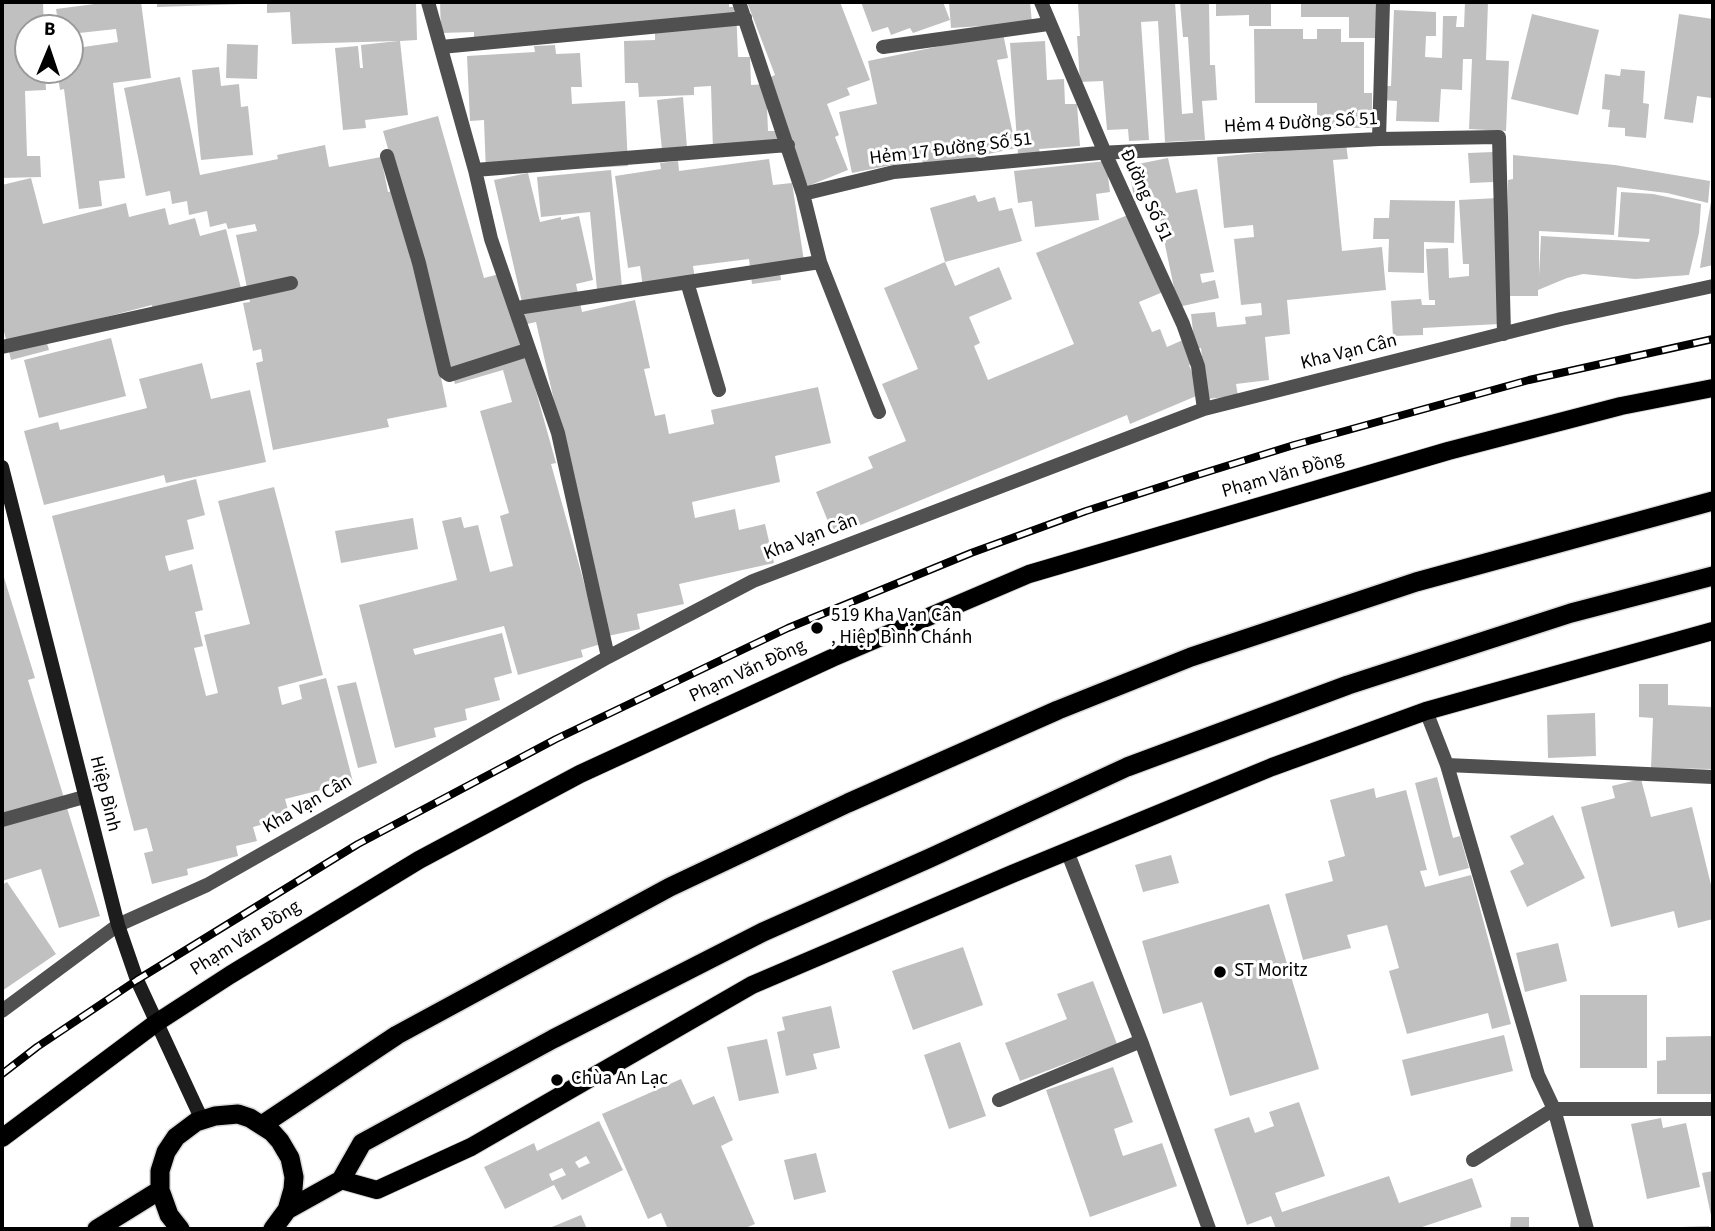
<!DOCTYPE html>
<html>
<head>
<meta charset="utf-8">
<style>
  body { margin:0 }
  #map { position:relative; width:1715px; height:1231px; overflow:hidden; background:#fff; font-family:"Source Sans 3",sans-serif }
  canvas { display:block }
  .frame { position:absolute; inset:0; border:4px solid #000; pointer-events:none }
  .north { position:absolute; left:14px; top:14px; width:70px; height:70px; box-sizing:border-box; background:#fff; border:2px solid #999; border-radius:50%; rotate:2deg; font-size:19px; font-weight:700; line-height:28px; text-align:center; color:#000 }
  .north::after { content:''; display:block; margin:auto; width:24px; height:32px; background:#000; clip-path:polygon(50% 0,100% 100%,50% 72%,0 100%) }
</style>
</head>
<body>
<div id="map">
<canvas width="1715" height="1231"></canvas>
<div class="frame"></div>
<div class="north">B</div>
</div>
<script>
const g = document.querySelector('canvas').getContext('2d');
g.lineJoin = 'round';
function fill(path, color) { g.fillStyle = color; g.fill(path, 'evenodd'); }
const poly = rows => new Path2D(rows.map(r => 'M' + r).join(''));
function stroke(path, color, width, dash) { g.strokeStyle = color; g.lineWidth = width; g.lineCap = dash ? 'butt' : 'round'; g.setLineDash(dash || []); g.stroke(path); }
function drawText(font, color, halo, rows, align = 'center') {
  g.font = font + ' "Source Sans 3",sans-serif'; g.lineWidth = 6; g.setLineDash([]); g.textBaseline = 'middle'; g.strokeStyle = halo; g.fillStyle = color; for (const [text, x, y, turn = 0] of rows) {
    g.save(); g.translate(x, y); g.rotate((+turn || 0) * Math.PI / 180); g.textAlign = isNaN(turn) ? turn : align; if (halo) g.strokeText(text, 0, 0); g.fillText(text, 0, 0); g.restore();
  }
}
const building = poly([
  [2,2,43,2,44,28,28,28,28,70,45,70,46,90,25,91,27,156,40,156,41,177,2,178],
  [110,2,141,2,151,78,113,83,125,178,99,181,102,206,79,209,64,89,60,90,57,70,70,70,70,49,118,42,116,29,70,34,70,28,59,28,56,9],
  [157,2,245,2,245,4,157,7],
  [267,2,416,2,417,40,400,41,408,115,365,120,366,128,343,130,335,48,358,46,360,68,363,68,361,45,398,41,292,44,290,12,267,13],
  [440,2,729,2,729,7,736,7,738,57,750,57,751,85,766,84,768,131,780,131,780,149,713,151,711,86,694,87,694,95,639,97,638,83,625,83,624,41,655,40,655,31,474,37,474,32,441,33],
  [747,2,840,2,870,80,847,88,850,95,827,104,839,135,835,137,848,170,808,186,767,79,775,75],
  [861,2,943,2,950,20,913,33,910,28,891,35,888,27,872,32],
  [949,2,1030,2,1032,23,951,28],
  [1078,2,1175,2,1182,114,1193,113,1188,37,1183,37,1180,2,1209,2,1210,65,1215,65,1217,100,1202,101,1205,140,1165,142,1158,21,1141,22,1149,140,1129,141,1128,129,1107,130,1103,81,1080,82,1077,36,1080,36],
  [1216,2,1271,2,1271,26,1249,26,1249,15,1216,16],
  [1301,2,1381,2,1381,38,1349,38,1349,17,1301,17],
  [1465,2,1488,2,1486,60,1509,61,1506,131,1469,129,1472,59,1463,59,1462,90,1441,89,1439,122,1396,121,1397,101,1382,100,1383,86,1391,86,1394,10,1436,12,1436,36,1426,36,1425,57,1442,58,1443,16,1457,16,1456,27,1464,27],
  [1532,14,1599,30,1578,115,1511,99],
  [1679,14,1713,19,1711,98,1697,96,1693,123,1664,119],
  [1254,29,1303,29,1303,39,1317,39,1317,29,1341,29,1341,42,1364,42,1364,93,1372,93,1372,128,1317,128,1317,103,1255,103],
  [1003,33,1008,58,997,60,1016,148,924,168,922,159,852,173,839,112,877,104,868,61],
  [1045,41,1047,80,1064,79,1065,104,1077,104,1080,146,1039,149,1040,153,1018,154,1010,43],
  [227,44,258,45,257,79,226,78],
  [555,45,556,54,580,53,582,87,571,87,572,104,625,101,628,166,486,173,484,120,470,121,467,56,535,52,534,46],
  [219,67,221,86,239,84,241,107,248,106,253,155,201,160,192,70],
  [1621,69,1645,71,1643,103,1649,104,1646,138,1625,136,1625,128,1608,127,1610,110,1602,109,1605,74,1620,76],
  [180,77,200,175,278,159,277,155,325,145,329,167,381,157,388,192,397,190,411,261,417,260,447,407,387,419,389,427,273,450,256,363,263,361,261,349,253,351,243,303,250,302,236,235,257,231,255,224,228,229,226,223,210,227,207,211,189,215,187,201,172,204,170,191,146,196,124,88],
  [683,97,687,148,662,150,657,100],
  [438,116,484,278,503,273,556,463,551,464,601,644,581,650,583,657,518,675,504,626,413,649,415,655,502,633,512,673,494,678,500,700,465,709,467,720,434,728,436,737,395,748,359,605,457,580,442,521,461,517,464,528,478,525,490,572,513,566,500,516,509,513,480,411,512,402,503,370,455,384,383,131],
  [1346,144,1348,159,1333,160,1342,251,1382,247,1386,290,1287,300,1290,334,1265,337,1269,380,1236,384,1238,396,1206,399,1201,348,1195,349,1191,314,1215,312,1217,327,1246,324,1245,317,1262,315,1261,303,1241,305,1234,239,1254,237,1253,225,1224,228,1217,157],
  [1493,152,1494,182,1470,183,1468,153],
  [1513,155,1615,165,1710,181,1708,203,1667,193,1617,187,1614,235,1539,231,1539,276,1541,236,1649,242,1650,239,1618,237,1621,192,1653,194,1701,204,1699,233,1689,275,1635,279,1583,274,1567,278,1538,290,1538,296,1507,296,1508,180,1513,179],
  [1168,158,1176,193,1197,189,1214,272,1200,274,1202,283,1215,280,1219,298,1178,307,1155,197,1135,202,1128,166],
  [769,159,773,185,792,183,804,261,779,264,781,280,752,284,749,259,693,266,695,279,644,295,640,266,628,268,615,176,661,169,660,163,678,161,679,171],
  [1106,161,1110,192,1096,194,1099,220,1035,227,1032,201,1018,203,1014,171],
  [611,170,623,298,598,301,590,212,541,217,537,177],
  [528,173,540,222,561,217,561,220,579,216,593,280,576,284,582,312,635,300,650,368,644,369,655,416,665,414,669,434,714,424,711,410,818,387,831,443,775,456,780,482,692,502,695,518,735,509,739,530,765,524,774,563,679,584,684,604,637,614,640,629,608,636,536,322,527,324,494,180],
  [31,178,43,224,126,203,129,217,165,208,169,225,195,218,200,236,226,229,241,288,153,310,152,305,44,333,49,350,11,360,2,323,2,185],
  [975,195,978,202,995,197,999,211,1012,208,1022,241,945,262,930,208],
  [1712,196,1713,265,1700,268,1705,236],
  [1498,198,1499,324,1423,328,1423,335,1393,336,1391,301,1421,299,1422,305,1435,305,1435,300,1429,300,1426,249,1448,248,1449,278,1469,276,1469,264,1463,264,1459,200],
  [1390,200,1455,201,1454,243,1424,242,1424,273,1388,272,1389,239,1373,239,1374,218,1389,218],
  [1130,214,1163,292,1139,302,1152,332,1160,329,1167,347,1185,339,1195,362,1189,365,1201,394,1130,424,1127,415,834,536,816,492,873,468,868,457,906,441,882,384,918,369,884,288,945,262,955,286,999,267,1012,299,969,317,980,343,974,346,988,380,1074,344,1036,253],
  [111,338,126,396,39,418,24,360],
  [202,363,211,399,250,390,266,462,166,483,164,475,44,505,24,431,58,422,60,430,147,408,139,379],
  [196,479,205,515,187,520,194,549,165,556,169,571,192,564,203,610,195,612,203,646,194,648,206,696,218,693,204,635,250,624,218,501,274,487,323,675,278,687,282,705,302,699,299,685,326,678,353,782,285,799,290,817,253,827,257,841,236,846,238,856,187,869,188,875,152,884,144,853,153,851,147,828,134,831,52,516],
  [413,518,418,549,341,563,335,531],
  [2,571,35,678,28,680,100,916,59,928,41,869,2,881],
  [356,682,377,763,358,768,337,686],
  [1639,684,1668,684,1668,705,1713,707,1713,769,1651,768,1653,718,1639,717],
  [1595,713,1596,756,1548,758,1547,715],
  [1437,777,1453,838,1460,836,1469,868,1439,876,1415,783],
  [1641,779,1651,817,1692,807,1713,893,1713,919,1678,928,1674,911,1611,927,1581,807,1615,798,1612,786],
  [1374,788,1376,798,1406,790,1427,870,1420,871,1425,887,1471,875,1511,1024,1492,1029,1488,1013,1407,1034,1389,971,1399,968,1387,925,1347,935,1351,948,1303,960,1285,894,1333,881,1328,861,1345,856,1330,800],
  [1553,815,1585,878,1527,907,1510,871,1524,864,1510,836],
  [1171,855,1179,883,1143,892,1135,865],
  [7,882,56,954,2,991,2,885],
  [1269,904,1319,1069,1230,1096,1202,1002,1163,1014,1142,941],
  [1558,943,1567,981,1525,992,1516,953],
  [963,947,983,1005,913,1030,892,971],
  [1093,981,1117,1044,1020,1081,1005,1043,1067,1019,1057,994],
  [1580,995,1647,995,1647,1068,1580,1068],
  [831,1006,840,1048,813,1054,817,1069,786,1076,777,1032,785,1030,782,1017],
  [1504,1035,1513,1071,1411,1096,1402,1060],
  [1713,1036,1713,1094,1657,1094,1657,1061,1666,1060,1666,1037],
  [767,1039,779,1093,739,1101,727,1047],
  [960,1042,986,1116,949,1129,924,1055],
  [1113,1067,1133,1122,1114,1129,1123,1156,1162,1143,1177,1186,1090,1217,1046,1090],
  [681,1079,693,1105,714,1096,733,1140,721,1146,755,1224,743,1229,663,1229,667,1227,661,1213,648,1219,602,1114],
  [1299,1102,1325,1176,1275,1193,1282,1212,1389,1176,1399,1203,1472,1178,1482,1207,1416,1229,1276,1229,1271,1216,1247,1225,1214,1129,1249,1117,1255,1133,1274,1126,1269,1112],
  [1661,1118,1663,1128,1686,1123,1700,1187,1647,1199,1631,1124],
  [599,1121,623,1170,562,1200,554,1185,505,1209,484,1167,534,1143,537,1151],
  [586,1156,590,1163,579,1168,575,1162],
  [562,1168,566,1175,552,1181,549,1174],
  [816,1153,826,1192,794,1200,784,1160],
  [1713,1171,1713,1220,1712,1220,1702,1173],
  [581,1215,587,1229,547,1229],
  [1511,1217,1529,1217,1529,1229,1510,1229],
  [1709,1226,1709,1229,1681,1229,1681,1227]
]);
const minor = poly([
  [428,2,475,170,491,239,558,433,608,657],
  [739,2,803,194,820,262,879,412],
  [1041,2,1105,153,1183,324,1198,366,1204,409],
  [441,47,745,18],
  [883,47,1048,24],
  [1379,139,1383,2],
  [387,156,419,263,445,372,449,375,527,350],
  [475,170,788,145],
  [803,194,894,172,1099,153,1379,139,1499,137,1504,334],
  [687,282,719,390],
  [517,308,820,262],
  [2,347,291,283],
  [1426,711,1447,765,1538,1075,1554,1109,1587,1229],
  [1447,765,1713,777],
  [2,820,84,797],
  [1067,851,1141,1041,1209,1229],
  [2,1011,118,925,207,885,608,657,753,581,1204,409,1561,319,1713,286],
  [999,1100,1141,1041],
  [1473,1160,1554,1109,1713,1109]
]);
const secondary = poly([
  [2,467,118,925,137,980,202,1120]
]);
const primary = poly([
  [2,1138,156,1023,230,975,419,860,580,774,832,658,1029,574,1448,451,1621,406,1713,388],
  [341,1180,377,1190,471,1147,752,985,1012,874,1272,767,1426,711,1713,631]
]);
const trunk = poly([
  [262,1125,397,1035,670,887,848,803,1058,710,1191,657,1416,582,1713,501],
  [287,1210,341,1180,362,1143,553,1039,763,932,930,858,1127,767,1348,685,1571,613,1713,576],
  [97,1229,160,1190],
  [180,1229,169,1215,160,1190,160,1171,166,1152,176,1137,196,1122,215,1116,238,1114,250,1118,272,1132,280,1141,290,1158,294,1177,293,1189,287,1210,273,1229]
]);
const rail = poly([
  [2,1074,37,1047,137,980,358,844,556,739,788,628,971,553,1086,511,1194,476,1294,445,1529,380,1713,339]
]);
const markers = [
  [817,628,7,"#000"],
  [1220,972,7,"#000"],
  [557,1080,7,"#000"]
];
const streetNames = [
  ["Hẻm 4 Đường Số 51",1301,124,-3],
  ["Hẻm 17 Đường Số 51",951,150,-7],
  ["Đường Số 51",1145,196,65],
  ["Kha Vạn Cân",1349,353,-14],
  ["Phạm Văn Đồng",1283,476,-16],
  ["Kha Vạn Cân",811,538,-21],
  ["Phạm Văn Đồng",748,672,-25],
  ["Hiệp Bình",104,794,76],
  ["Kha Vạn Cân",308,805,-30],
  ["Phạm Văn Đồng",246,939,-32]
];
const poiNames = [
  ["519 Kha Vạn Cân",831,617],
  [", Hiệp Bình Chánh",831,639],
  ["ST Moritz",1234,972],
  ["Chùa An Lạc",571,1080]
];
fill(building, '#c0c0c0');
stroke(primary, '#dbdbdb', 20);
stroke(trunk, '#dbdbdb', 22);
stroke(minor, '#505050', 14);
stroke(secondary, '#1d1d1d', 14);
stroke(primary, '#000', 18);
stroke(trunk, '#000', 19);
stroke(rail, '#000', 8);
stroke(rail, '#fff', 5, [16]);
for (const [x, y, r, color] of markers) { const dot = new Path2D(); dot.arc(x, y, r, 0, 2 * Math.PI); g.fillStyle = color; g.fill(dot); stroke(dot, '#fff', 2.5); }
drawText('19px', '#000', '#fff', streetNames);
drawText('19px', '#000', '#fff', poiNames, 'left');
</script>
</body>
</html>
